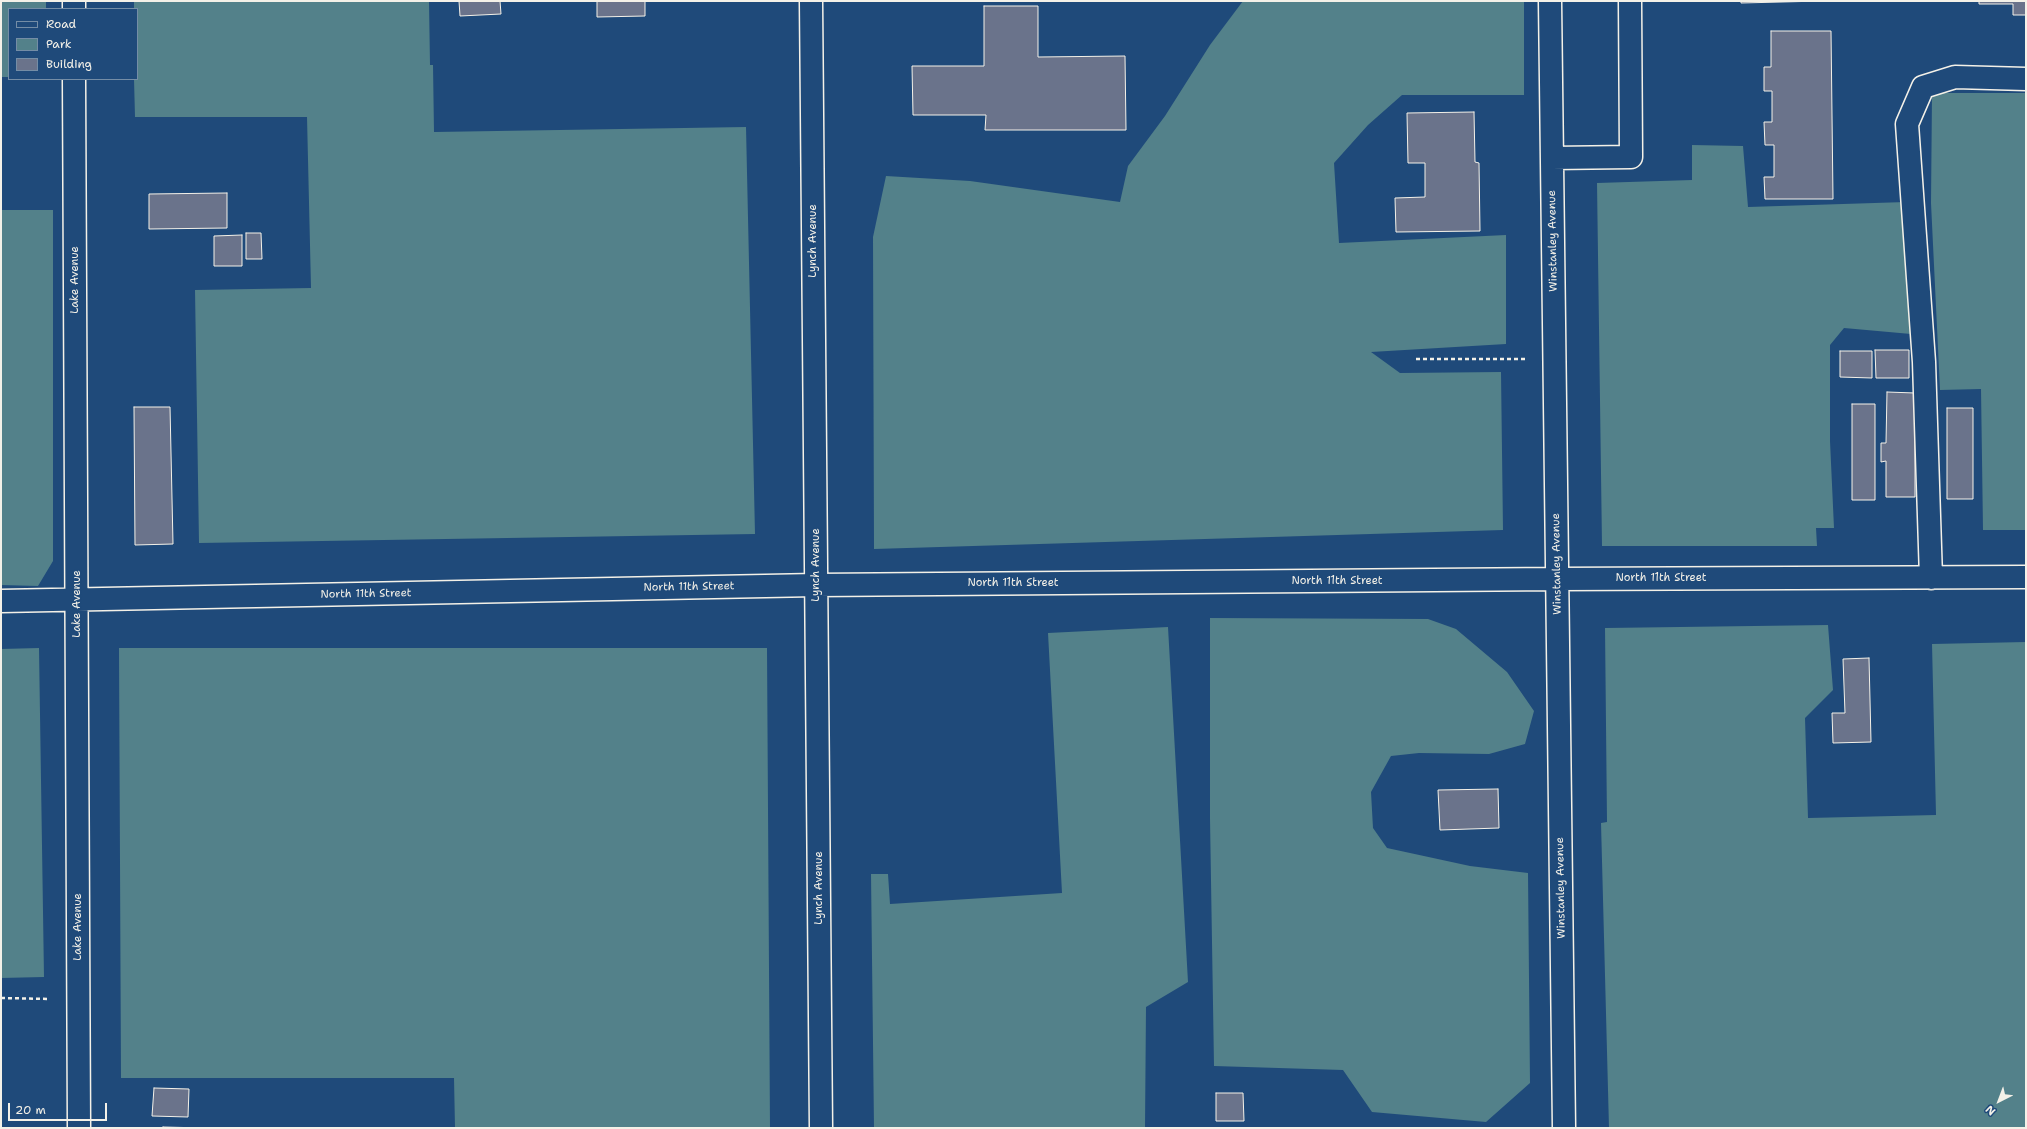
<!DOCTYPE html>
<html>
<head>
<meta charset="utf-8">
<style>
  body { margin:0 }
  #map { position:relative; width:2027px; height:1129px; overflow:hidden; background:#1f4a7a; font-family:"Shantell Sans",sans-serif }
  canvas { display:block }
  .frame { position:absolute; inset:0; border:2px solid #f4f1e8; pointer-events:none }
  .legend { position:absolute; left:8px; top:8px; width:130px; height:72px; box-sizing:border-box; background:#1f4a7a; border:1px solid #748da6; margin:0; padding:5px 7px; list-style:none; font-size:12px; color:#f4f1e8 }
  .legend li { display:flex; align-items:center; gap:8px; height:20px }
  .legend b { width:20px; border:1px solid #748da6 }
  .north { position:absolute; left:1979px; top:1081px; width:40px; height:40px; -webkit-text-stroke:3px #1f4a7a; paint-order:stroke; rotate:222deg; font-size:11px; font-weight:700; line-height:16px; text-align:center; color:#f4f1e8 }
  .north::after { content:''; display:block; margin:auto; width:14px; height:18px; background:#f4f1e8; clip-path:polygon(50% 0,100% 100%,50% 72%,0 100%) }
  .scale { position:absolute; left:8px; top:1103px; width:99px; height:18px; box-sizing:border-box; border:2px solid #f4f1e8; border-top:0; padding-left:5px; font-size:12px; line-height:14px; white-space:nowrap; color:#f4f1e8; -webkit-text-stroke:3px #1f4a7a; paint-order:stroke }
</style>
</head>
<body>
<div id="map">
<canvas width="2027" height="1129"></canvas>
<div class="frame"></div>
<ul class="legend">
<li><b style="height:5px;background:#1f4a7a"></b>Road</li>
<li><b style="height:11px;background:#53818a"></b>Park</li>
<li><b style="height:11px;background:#6a738b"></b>Building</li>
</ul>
<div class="north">N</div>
<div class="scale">20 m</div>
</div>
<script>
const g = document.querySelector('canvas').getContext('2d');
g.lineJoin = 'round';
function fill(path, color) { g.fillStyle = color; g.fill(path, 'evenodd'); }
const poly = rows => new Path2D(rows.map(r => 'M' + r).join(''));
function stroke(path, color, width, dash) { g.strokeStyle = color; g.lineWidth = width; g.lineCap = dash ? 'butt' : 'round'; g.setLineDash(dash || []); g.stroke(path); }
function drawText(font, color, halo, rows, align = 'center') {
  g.font = font + ' "Shantell Sans",sans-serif'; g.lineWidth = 3; g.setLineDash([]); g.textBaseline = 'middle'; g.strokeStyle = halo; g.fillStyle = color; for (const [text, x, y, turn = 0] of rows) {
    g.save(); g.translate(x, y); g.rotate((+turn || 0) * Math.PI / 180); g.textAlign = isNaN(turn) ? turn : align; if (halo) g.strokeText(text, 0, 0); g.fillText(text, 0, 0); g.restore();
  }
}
const green = poly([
  [1,1,46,1,46,9,9,9,9,77,1,77],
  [134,1,429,1,430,65,433,65,434,132,746,127,755,534,199,543,195,290,311,288,307,117,135,117,134,79,137,79,137,9,134,9],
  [1243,1,1524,1,1524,95,1402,95,1368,125,1334,163,1339,243,1506,235,1506,344,1371,352,1400,373,1501,372,1503,530,874,549,873,237,886,176,970,181,1120,202,1128,166,1165,116,1210,45],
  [1932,93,2026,93,2026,530,1983,530,1981,389,1940,390,1931,203],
  [1692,145,1743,146,1748,207,1906,202,1911,334,1844,328,1830,345,1830,441,1834,528,1816,528,1817,546,1602,546,1597,183,1692,180],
  [1,210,53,210,53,561,38,586,1,585],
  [1210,618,1428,619,1456,629,1507,672,1534,711,1525,744,1489,754,1419,753,1391,756,1371,792,1373,828,1387,848,1470,866,1528,873,1530,1083,1486,1122,1372,1112,1343,1070,1214,1066,1210,819],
  [1828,625,1833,690,1805,718,1808,818,1936,815,1932,644,2026,642,2026,1128,1609,1128,1601,823,1607,822,1605,628],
  [1168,627,1188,982,1146,1007,1145,1128,874,1128,871,874,888,874,890,904,1062,893,1048,633],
  [39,648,44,977,1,978,1,649],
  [119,648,767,648,770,1128,455,1128,454,1078,121,1078]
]);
const building = poly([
  [459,1,500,1,501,14,460,16,459,1],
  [597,1,645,1,645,16,597,17,597,1],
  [1741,1,1822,1,1741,3,1741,1],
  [1979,1,2026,1,2026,15,2013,15,2013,4,1979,4,1979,1],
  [984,6,1038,6,1038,57,1125,56,1126,130,985,130,986,115,913,115,912,66,984,66,984,6],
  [1771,31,1831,31,1833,199,1765,199,1764,177,1774,177,1774,145,1765,145,1764,122,1772,122,1772,91,1764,91,1764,67,1771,67,1771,31],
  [1474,112,1475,162,1479,163,1480,231,1396,232,1395,198,1425,197,1425,163,1408,163,1407,113,1474,112],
  [227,193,227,228,149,229,149,194,227,193],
  [246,233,261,233,262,259,246,259,246,233],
  [242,235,242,266,214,266,214,236,242,235],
  [1875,350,1909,350,1909,378,1876,378,1875,350],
  [1840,351,1872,351,1872,378,1840,377,1840,351],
  [1887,392,1915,393,1915,497,1886,497,1886,461,1881,462,1881,443,1886,443,1887,392],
  [1852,404,1875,404,1875,500,1852,500,1852,404],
  [134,407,170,407,173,544,135,545,134,407],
  [1947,408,1973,408,1973,499,1947,499,1947,408],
  [1869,658,1871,742,1833,743,1832,713,1845,713,1843,659,1869,658],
  [1498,789,1499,828,1440,830,1438,790,1498,789],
  [154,1088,189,1089,188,1117,152,1116,154,1088],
  [1216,1093,1243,1093,1244,1121,1216,1121,1216,1093],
  [163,1127,204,1128,163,1128,163,1127]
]);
const path = poly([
  [1416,359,1526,359],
  [1,998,50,999]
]);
const minor = poly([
  [74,1,74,9],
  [811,1,821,1128],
  [1550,1,1564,1128],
  [74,79,79,1128],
  [1552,158,1631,157,1630,1],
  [1931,578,1924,362,1907,124,1923,87,1955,77,2026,79],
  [1,601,816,585,1557,579,2026,577]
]);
const streetNames = [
  ["Lynch Avenue",813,241,-90],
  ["Winstanley Avenue",1553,241,-91],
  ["Lake Avenue",75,280,-90],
  ["Winstanley Avenue",1557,564,-91],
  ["Lynch Avenue",816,565,-90],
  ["North 11th Street",1661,578],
  ["North 11th Street",1337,581],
  ["North 11th Street",1013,583],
  ["North 11th Street",689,587,-1],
  ["North 11th Street",366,594,-1],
  ["Lake Avenue",77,604,-90],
  ["Lynch Avenue",819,888,-90],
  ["Winstanley Avenue",1561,888,-91],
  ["Lake Avenue",78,927,-90]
];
fill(green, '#53818a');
fill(building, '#6a738b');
stroke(building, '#f4f1e8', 1);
stroke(minor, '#f4f1e8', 25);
stroke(path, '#f4f1e8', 2.5, [4, 3]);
stroke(minor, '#1f4a7a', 22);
drawText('11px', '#f4f1e8', '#1f4a7a', streetNames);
</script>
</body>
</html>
